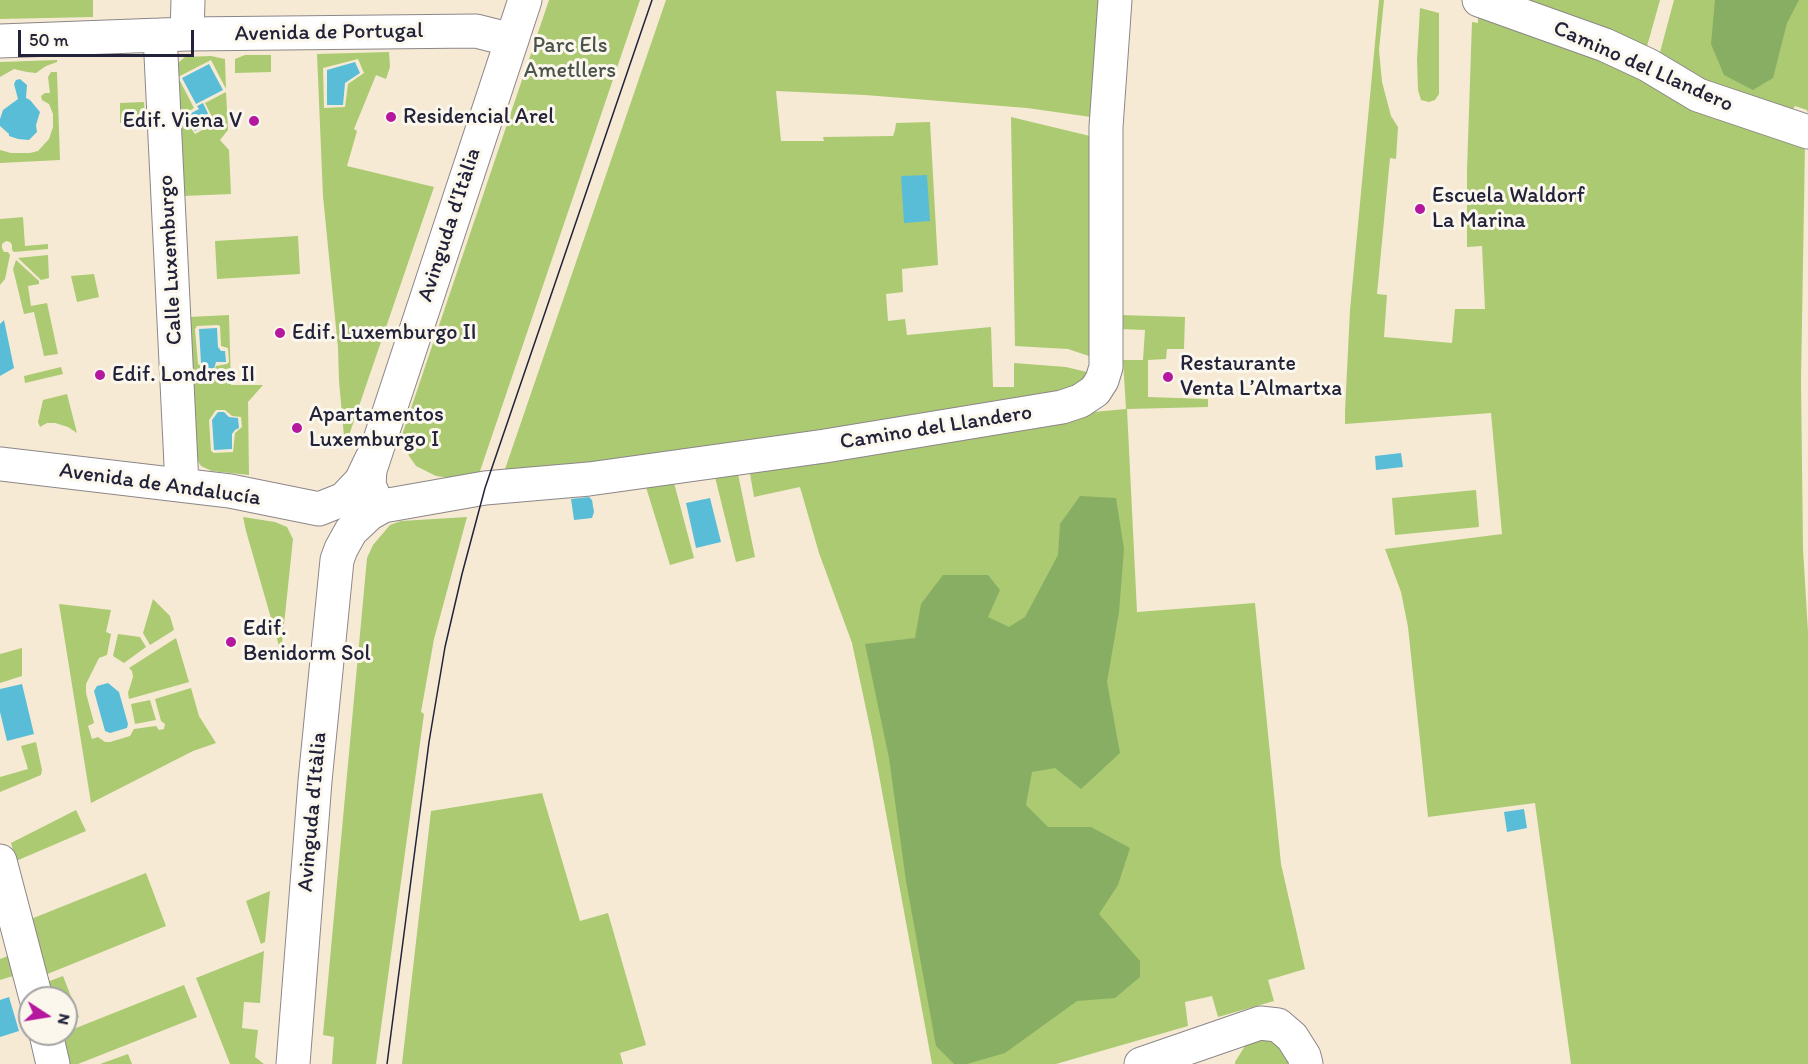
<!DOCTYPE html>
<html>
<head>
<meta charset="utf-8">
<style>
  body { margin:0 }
  #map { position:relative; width:1808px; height:1064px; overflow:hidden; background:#f6ead5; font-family:Itim,sans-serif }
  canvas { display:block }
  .north { position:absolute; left:18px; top:986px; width:60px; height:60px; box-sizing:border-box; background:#fbf7ec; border:2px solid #a4a2a5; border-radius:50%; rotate:102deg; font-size:16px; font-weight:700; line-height:24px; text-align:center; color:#22223b }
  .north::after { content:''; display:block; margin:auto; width:21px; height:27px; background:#b5179e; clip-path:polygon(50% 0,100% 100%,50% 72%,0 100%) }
  .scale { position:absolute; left:18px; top:30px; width:176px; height:27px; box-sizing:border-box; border:3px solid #22223b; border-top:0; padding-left:8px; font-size:18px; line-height:21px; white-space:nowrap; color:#22223b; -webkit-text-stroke:4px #fbf7ec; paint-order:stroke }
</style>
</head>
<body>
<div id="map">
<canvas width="1808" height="1064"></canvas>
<div class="north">N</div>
<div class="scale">50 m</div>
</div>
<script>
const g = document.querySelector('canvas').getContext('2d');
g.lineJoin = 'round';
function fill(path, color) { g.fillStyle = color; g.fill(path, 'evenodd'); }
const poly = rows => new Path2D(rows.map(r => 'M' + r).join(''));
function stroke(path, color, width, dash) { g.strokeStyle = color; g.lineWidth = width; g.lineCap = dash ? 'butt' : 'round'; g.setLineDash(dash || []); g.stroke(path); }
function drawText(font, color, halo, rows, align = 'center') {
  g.font = font + ' Itim,sans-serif'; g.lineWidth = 6; g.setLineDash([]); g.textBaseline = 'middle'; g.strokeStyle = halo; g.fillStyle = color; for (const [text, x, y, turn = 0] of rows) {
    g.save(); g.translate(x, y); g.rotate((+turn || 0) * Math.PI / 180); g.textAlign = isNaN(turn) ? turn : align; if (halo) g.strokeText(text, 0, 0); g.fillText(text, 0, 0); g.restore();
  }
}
const green = poly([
  [0,0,93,0,93,17,0,19],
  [549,0,640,0,479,474,450,478,436,476,416,466,409,456,402,435],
  [666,0,1104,0,1091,117,1027,108,865,95,776,91,781,141,824,141,823,137,893,136,895,130,896,123,930,122,938,265,902,269,903,292,886,294,888,321,905,319,907,335,991,327,993,387,1014,387,1014,363,1066,367,1091,373,1070,394,715,456,504,472],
  [1379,0,1384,0,1379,50,1382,82,1391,116,1398,127,1396,159,1390,158,1377,294,1387,295,1384,337,1452,343,1455,309,1485,309,1482,246,1467,247,1467,170,1472,22,1478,23,1478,10,1601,58,1656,86,1761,134,1805,144,1801,381,1803,549,1808,632,1808,1064,1571,1064,1535,803,1428,817,1408,627,1401,592,1385,549,1502,534,1491,413,1345,424,1345,411,1350,310],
  [1512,0,1660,0,1646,50],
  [1674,0,1808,0,1808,113,1807,110,1795,106,1792,111,1724,90,1659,56],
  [1420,8,1439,13,1439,94,1435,100,1429,102,1421,100,1418,90,1417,60],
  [389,52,390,67,386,79,376,75,354,129,357,131,347,166,434,187,345,447,339,381,338,348,323,196,317,54],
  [358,59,364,73,348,84,345,107,324,108,323,68],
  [245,55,271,55,271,72,235,73,235,59],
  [211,56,225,59,226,89,211,60,178,77,194,108,182,115,195,134,215,123,205,103,226,92,228,130,220,140,229,150,231,194,183,196,177,66,179,62,185,57],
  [57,60,57,62,46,66,36,73,27,72,14,69,0,77,0,62],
  [51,72,57,72,60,160,0,163,0,150,11,153,30,153,38,151,49,139,53,127,53,114,49,104,42,100,41,96,45,93,50,93,48,77],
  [144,102,145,117,142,117,143,122,120,123,120,103],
  [1011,117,1090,136,1095,358,1068,349,1015,346],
  [23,217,25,246,48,244,48,249,14,252,12,250,12,245,10,242,6,241,2,244,2,248,4,252,8,252,10,255,5,279,0,285,0,219],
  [298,236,300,274,217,279,215,241],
  [48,255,49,278,41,280,18,258],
  [16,260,39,281,39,284,28,286,31,306,47,303,58,354,44,356,34,312,24,314,13,269],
  [94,274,99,297,77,302,71,276],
  [229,315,231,385,263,385,248,402,249,475,212,471,201,466,196,458,189,317],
  [218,325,220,326,221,346,228,348,229,362,227,364,216,366,214,371,208,371,198,364,195,329,197,326],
  [216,410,225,410,232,416,241,417,242,427,235,433,233,452,214,453,211,451,209,420],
  [1120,315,1185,317,1184,349,1167,349,1166,359,1148,360,1148,397,1208,399,1208,407,1127,409,1137,612,1255,603,1281,864,1305,969,1268,980,1274,1001,1218,1017,1212,996,1185,1002,1188,1026,1056,1064,932,1064,872,737,852,643,819,553,800,487,754,497,749,468,1093,412,1126,409,1123,360,1143,360,1145,330,1120,329],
  [61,367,63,374,25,383,24,376],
  [67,394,77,433,68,427,55,423,47,423,40,427,38,422,43,400],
  [737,469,755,557,736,562,714,473],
  [673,479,694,558,670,565,645,484],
  [1476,490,1479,527,1395,535,1392,498],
  [243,517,275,522,287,527,293,539,281,653,246,531],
  [467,517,434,639,421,712,424,714,376,1064,332,1064,334,1037,323,1035,367,558,373,545,390,525,401,521],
  [153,599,170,616,174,630,150,645,143,633],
  [59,604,111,610,106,632,111,634,107,655,99,658,86,684,86,693,94,723,88,726,92,739,98,737,105,742,110,742,130,736,134,729,156,726,159,730,164,729,165,724,161,721,155,699,191,688,199,716,216,743,193,751,91,803],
  [118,634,140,637,146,647,124,663,113,656],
  [176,638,189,682,129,699,128,693,133,677,132,671,129,668],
  [22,648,22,676,0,683,0,654],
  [150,700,156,720,135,724,131,704],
  [36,742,42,770,41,775,0,792,0,777,28,769,21,746],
  [542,793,580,921,608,913,646,1045,620,1053,623,1064,402,1064,431,811],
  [76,810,86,831,16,861,11,843],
  [146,873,166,926,45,975,31,919],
  [270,891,265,942,261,944,246,901],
  [264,951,260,1003,244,1002,242,1028,258,1030,255,1057,264,1064,230,1064,196,978],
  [8,956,13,976,0,980,0,959],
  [63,976,79,1017,66,1023,66,998,51,998,47,982],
  [184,985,197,1017,78,1064,69,1064,61,1034,66,1034,66,1032],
  [1268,1036,1288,1052,1292,1064,1235,1064,1235,1062,1248,1041],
  [128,1054,132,1064,100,1064]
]);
const forest = poly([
  [1715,0,1799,0,1787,23,1773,78,1753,90,1724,75,1711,44],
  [1080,496,1116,498,1124,549,1119,612,1107,682,1120,753,1081,789,1055,768,1032,772,1026,805,1048,827,1091,827,1130,848,1118,885,1099,914,1140,961,1140,977,1115,998,1077,1001,1005,1053,967,1064,954,1064,936,1046,906,881,889,758,865,644,915,638,921,604,943,575,988,575,1000,590,988,617,1009,627,1025,617,1058,555,1060,524]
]);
const water = poly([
  [355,62,360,73,345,83,343,105,327,105,327,70],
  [209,64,223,90,196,104,182,78],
  [20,79,27,85,26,98,30,100,40,112,36,125,37,132,29,140,18,139,9,136,9,134,0,126,0,119,3,110,18,99,14,84,16,80],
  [203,103,212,122,195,131,186,116,199,109,197,106],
  [927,175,930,221,904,223,901,176],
  [4,320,14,368,0,376,0,324],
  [217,328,218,347,221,351,225,351,226,362,216,362,214,369,208,369,205,364,201,363,199,329],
  [218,412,224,412,229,417,238,418,239,428,235,430,232,434,232,449,214,450,212,420],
  [1401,453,1403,467,1376,470,1375,456],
  [589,497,592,500,594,512,592,518,574,520,571,499],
  [710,498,721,542,696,548,686,503],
  [108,683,119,692,128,724,127,728,110,733,105,731,94,691,97,686],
  [22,684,34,734,7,741,0,712,0,689],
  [1524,809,1527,828,1507,832,1504,812],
  [9,997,19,1031,0,1037,0,1000]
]);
const minor = poly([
  [1479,0,1605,45,1648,65,1698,95,1808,132],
  [187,34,188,0],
  [160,35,182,485],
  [0,41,187,34,476,31,512,40],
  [0,464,230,491,319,509],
  [383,506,375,499,369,485,370,470,525,0],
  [319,509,344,499,361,481,372,458],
  [0,861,36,998],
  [46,1034,53,1064],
  [293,1064,315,781,337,560,341,549,351,531,369,514,383,506,485,488,589,479,825,446,1062,407,1080,401,1095,391,1102,380,1106,367,1106,127,1115,0],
  [1141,1064,1260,1023,1278,1025,1292,1037,1304,1056,1306,1064]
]);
const tram = poly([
  [387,1064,429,742,445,647,462,574,485,488,652,0]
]);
const markers = [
  [391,117,6,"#b5179e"],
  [254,121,6,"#b5179e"],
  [1420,209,6,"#b5179e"],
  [280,333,6,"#b5179e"],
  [100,375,6,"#b5179e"],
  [1168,377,6,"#b5179e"],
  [297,428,6,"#b5179e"],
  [231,642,6,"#b5179e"]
];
const streetNames = [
  ["Avenida de Portugal",329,33,-1],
  ["Camino del Llandero",1643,67,24],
  ["Avinguda d'Itàlia",450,225,-72],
  ["Calle Luxemburgo",171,260,-93],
  ["Camino del Llandero",936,428,-9],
  ["Avenida de Andalucía",160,485,8],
  ["Avinguda d'Itàlia",313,812,-85]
];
const parkNames = [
  ["Parc Els",570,46],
  ["Ametllers",570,71]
];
const poiNames = [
  ["Residencial Arel",403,117],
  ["Edif. Viena V",242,121,"right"],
  ["Escuela Waldorf",1432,196],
  ["La Marina",1432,221],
  ["Edif. Luxemburgo II",292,333],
  ["Restaurante",1180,364],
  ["Venta L’Almartxa",1180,389],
  ["Edif. Londres II",112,375],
  ["Apartamentos",309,415],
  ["Luxemburgo I",309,440],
  ["Edif.",243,629],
  ["Benidorm Sol",243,654]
];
fill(green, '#abca72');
fill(forest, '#88ae64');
fill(water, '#5abdd8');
stroke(minor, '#8c8688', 35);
stroke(minor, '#fff', 33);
stroke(tram, '#22223b', 1.5);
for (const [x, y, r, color] of markers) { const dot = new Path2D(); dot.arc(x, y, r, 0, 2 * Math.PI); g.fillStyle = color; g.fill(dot); stroke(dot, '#fbf7ec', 2); }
drawText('22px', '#22223b', '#fbf7ec', streetNames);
drawText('22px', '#4b544c', '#fbf7ec', parkNames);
drawText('22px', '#22223b', '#fbf7ec', poiNames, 'left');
</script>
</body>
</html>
